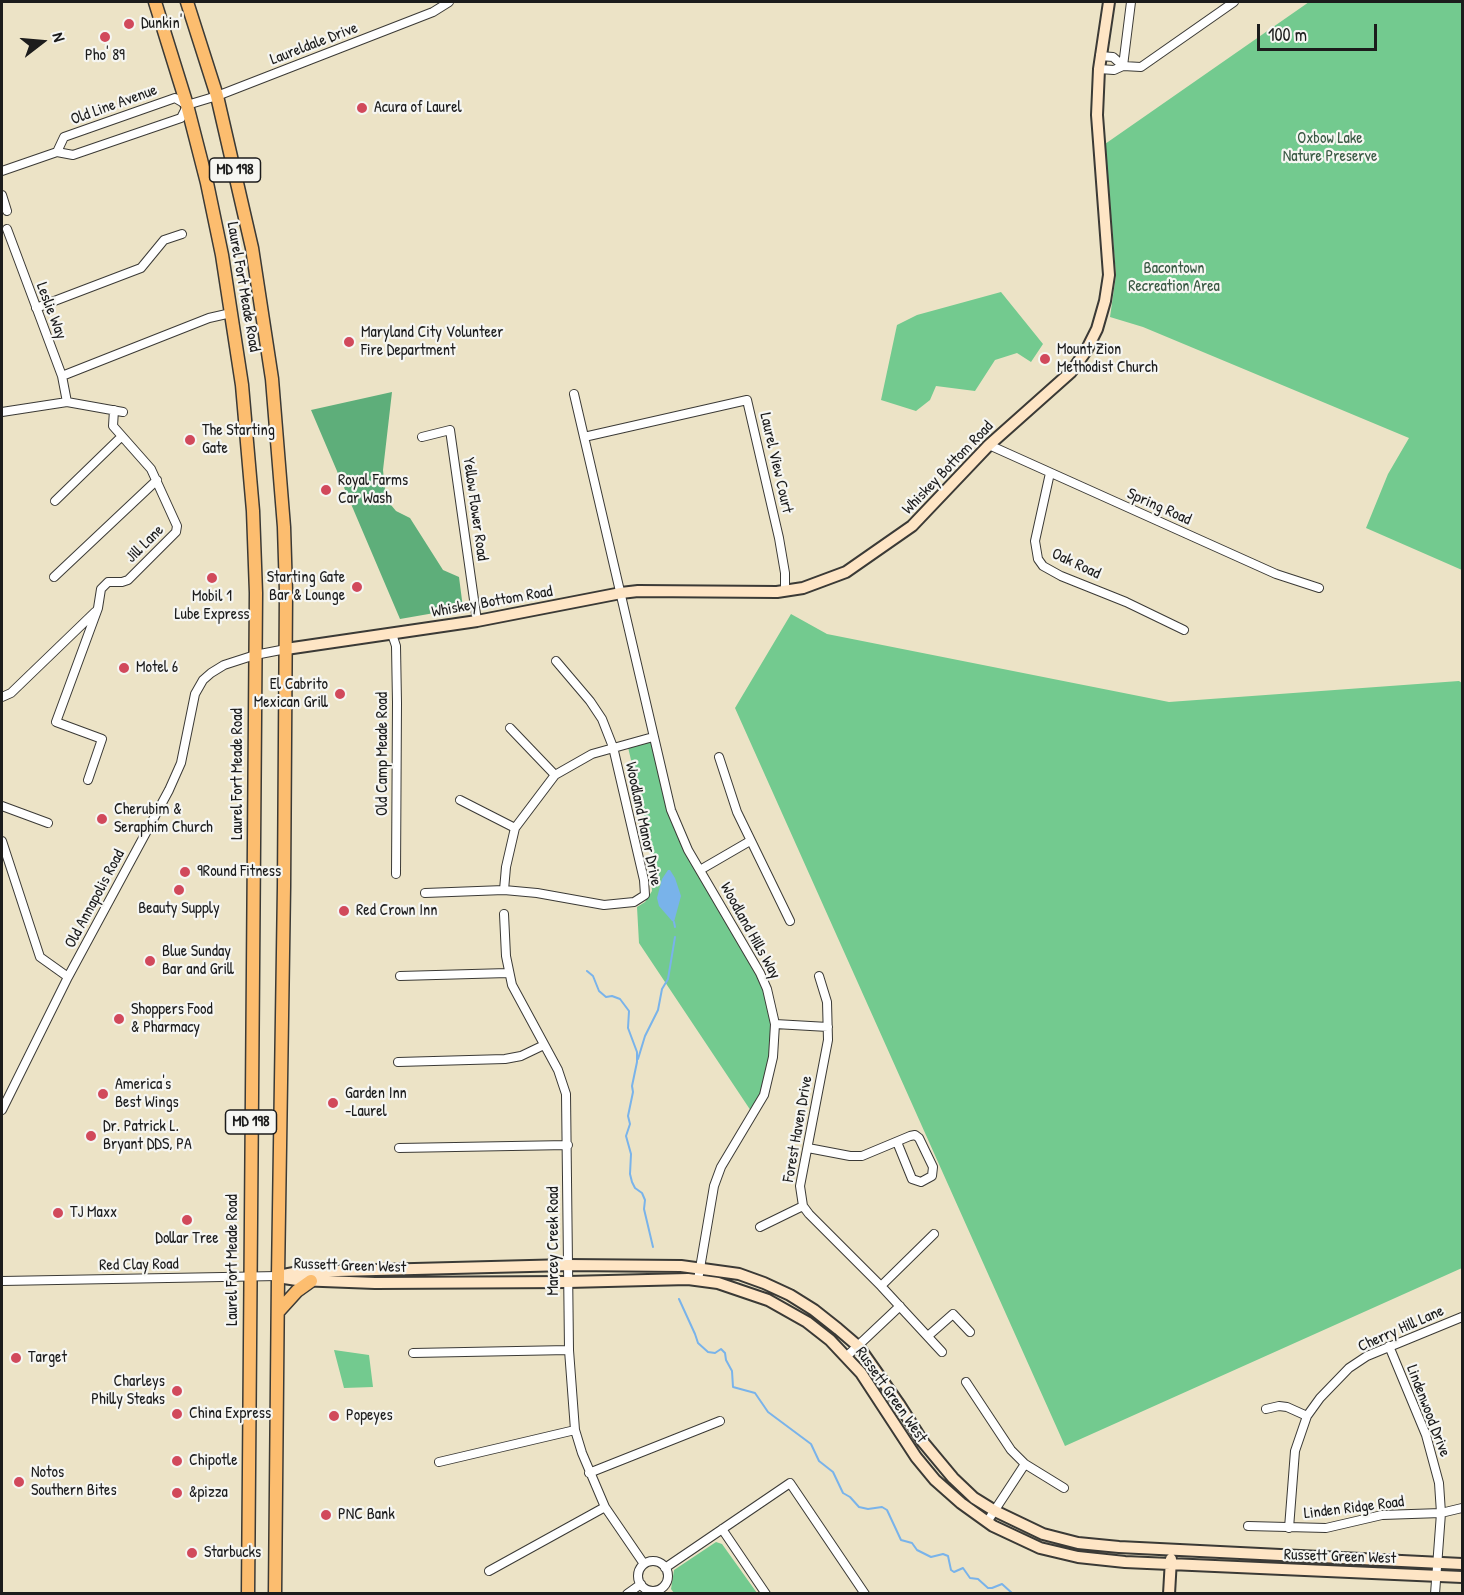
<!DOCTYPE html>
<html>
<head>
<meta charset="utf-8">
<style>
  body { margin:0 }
  #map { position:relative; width:1464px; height:1595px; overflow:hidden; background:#ece3c6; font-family:"Patrick Hand",sans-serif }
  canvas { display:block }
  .frame { position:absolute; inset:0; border:3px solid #1c1c1c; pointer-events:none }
  .north { position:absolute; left:12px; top:12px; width:60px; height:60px; -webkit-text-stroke:4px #f6f6f2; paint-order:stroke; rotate:74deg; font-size:16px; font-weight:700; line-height:24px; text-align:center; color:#1c1c1c }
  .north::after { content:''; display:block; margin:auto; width:21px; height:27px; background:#1c1c1c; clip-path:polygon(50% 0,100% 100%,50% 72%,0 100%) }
  .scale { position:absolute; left:1257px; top:24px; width:120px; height:27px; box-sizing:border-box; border:3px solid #1c1c1c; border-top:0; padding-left:8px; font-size:18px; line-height:21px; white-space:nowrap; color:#1c1c1c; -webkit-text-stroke:4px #f6f6f2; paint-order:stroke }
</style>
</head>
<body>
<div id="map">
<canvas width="1464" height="1595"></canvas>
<div class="frame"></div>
<div class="north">N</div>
<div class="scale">100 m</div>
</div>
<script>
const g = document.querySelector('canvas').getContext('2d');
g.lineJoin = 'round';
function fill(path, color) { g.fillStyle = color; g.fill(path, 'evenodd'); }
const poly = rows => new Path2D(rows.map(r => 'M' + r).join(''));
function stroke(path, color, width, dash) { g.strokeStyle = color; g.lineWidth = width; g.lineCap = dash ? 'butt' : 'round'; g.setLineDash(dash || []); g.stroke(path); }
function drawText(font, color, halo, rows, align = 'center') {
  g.font = font + ' "Patrick Hand",sans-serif'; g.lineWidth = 4.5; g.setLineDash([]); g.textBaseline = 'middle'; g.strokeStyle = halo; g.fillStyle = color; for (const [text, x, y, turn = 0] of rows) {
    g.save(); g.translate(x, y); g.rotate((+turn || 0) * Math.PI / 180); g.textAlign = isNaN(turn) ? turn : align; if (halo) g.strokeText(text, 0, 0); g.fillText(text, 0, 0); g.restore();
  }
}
const green = poly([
  [1309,2,1462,2,1462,570,1366,528,1388,474,1409,438,1143,327,1110,317,1116,275,1105,144],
  [1001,292,1043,344,1031,362,1017,353,995,360,975,391,936,386,930,400,916,411,881,400,897,325,917,315],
  [791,614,827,634,1169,702,1459,681,1462,683,1462,1268,1065,1446,735,708],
  [653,737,677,828,752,957,772,1007,770,1074,753,1114,639,943,637,907,645,902,652,891,651,879,654,858,627,743],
  [334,1350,369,1355,373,1387,344,1388],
  [716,1542,722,1544,757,1593,674,1593,671,1589,674,1570]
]);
const forest = poly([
  [392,392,383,470,386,499,396,511,410,518,443,570,459,577,463,608,400,619,311,410]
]);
const water = poly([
  [668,870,670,870,675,878,681,896,674,922,672,921,659,906,657,898,662,879]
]);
const stream = poly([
  [674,922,675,927],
  [587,971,593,976,599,991,606,997,612,996,620,999,629,1011,628,1028,637,1052,637,1062,632,1086,633,1092,628,1116,630,1124,626,1136,631,1154,630,1174,632,1182,635,1188,642,1193,645,1200,644,1209,653,1247],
  [638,1059,645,1036,658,1010,662,989,668,979,675,937],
  [679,1299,695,1334,698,1343,708,1352,715,1353,721,1349,725,1353,726,1360,732,1371,733,1387,755,1393,768,1412,811,1444,819,1461,833,1472,843,1493,850,1497,859,1507,868,1509,882,1507,887,1510,901,1540,912,1543,917,1550,931,1557,943,1554,948,1556,951,1570,954,1572,963,1568,970,1578,978,1579,988,1588,992,1588,1002,1584,1013,1594]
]);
const street = poly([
  [1100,56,1113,57,1123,66],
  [1123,66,1131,2],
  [1099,69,1114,70,1123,66,1141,67,1234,2],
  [187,105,217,96,433,12,449,2],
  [57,152,64,137,175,98,187,105],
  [2,171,57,152,73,155,181,118,187,106],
  [2,195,7,211],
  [7,229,62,376,67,402],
  [36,308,141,268,164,240,182,234],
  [62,376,209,318,231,313],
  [574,394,671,810,688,850,760,973,767,989,775,1024,773,1057,764,1095,721,1167,714,1186,698,1280],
  [2,412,67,402,123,412],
  [422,437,450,430,477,621],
  [584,437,747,400,779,538,785,573,785,591],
  [989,445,1276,574,1319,588],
  [1050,473,1035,541,1038,559,1043,566,1061,576,1126,602,1184,630],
  [55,501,121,437],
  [54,577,157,480],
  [392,634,396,646,397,703,396,874],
  [2,697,11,693,95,612],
  [510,728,555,775],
  [719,757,737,812,790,921],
  [88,780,102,739,56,722,98,608,101,589,108,582,122,582,128,580,176,532,177,526,151,469,113,426,114,410],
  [460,800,515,828],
  [2,806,48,823],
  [2,841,40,957,68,977],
  [700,870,750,841],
  [504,890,506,867,515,828,555,775,592,754,653,737],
  [425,893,504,890,537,893,604,905,634,902,645,895,644,880,613,747,602,719,590,701,556,661],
  [504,914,506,956,512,985,558,1070,566,1094,569,1350,575,1430,582,1453,605,1507,644,1564],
  [400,976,508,973],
  [819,976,827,1002,828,1040,800,1186,803,1206,809,1214,881,1286,942,1352],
  [775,1024,828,1027],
  [398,1062,505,1059,521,1056,544,1045],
  [2,1110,68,977,169,790,181,763,195,694,203,680,211,673,224,665,255,655,286,649],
  [399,1148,568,1145],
  [808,1148,850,1156,862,1156,910,1136,915,1135,919,1138,933,1167,932,1176,921,1182,912,1179,897,1142],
  [760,1227,803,1206],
  [2,1281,278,1276],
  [881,1286,934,1234],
  [928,1336,953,1314,970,1332],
  [1389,1346,1426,1435,1439,1483,1441,1513,1435,1594],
  [413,1353,569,1350],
  [847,1356,900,1306],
  [966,1382,1011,1450,1025,1464,1064,1488],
  [1266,1409,1279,1406,1287,1407,1307,1416],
  [439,1462,575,1430],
  [589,1473,720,1421],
  [987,1522,1025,1464],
  [1248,1526,1326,1528,1382,1515,1441,1513,1462,1508],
  [1289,1528,1295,1451,1307,1416,1320,1398,1349,1368,1367,1356,1462,1317],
  [722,1529,766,1594],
  '638 1576a15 15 0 1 1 30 0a15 15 0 1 1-30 0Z',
  [665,1568,790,1483,865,1594],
  [489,1571,605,1507],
  [627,1594,641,1584]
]);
const secondary = poly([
  [286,649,477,621,621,593,638,591,777,592,803,588,846,572,912,526,989,445,1071,372,1086,351,1097,329,1105,301,1109,275,1097,115,1099,69,1109,2],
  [278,1276,299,1272,568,1265,681,1266,739,1274,764,1283,790,1295,814,1310,838,1329,859,1347,899,1404,923,1442,953,1478,974,1498,995,1511,1043,1534,1078,1543,1119,1547,1462,1564],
  [284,1278,297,1280,375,1283,568,1282,688,1279,718,1283,768,1300,807,1322,830,1340,861,1373,916,1457,935,1480,961,1503,993,1526,1040,1548,1078,1557,1125,1562,1462,1577],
  [1169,1594,1171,1559]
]);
const primary = poly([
  [155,2,187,105,207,183,222,255,242,385,253,511,256,593,248,1594],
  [187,2,217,96,252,248,272,379,284,527,286,592,284,887,278,1276,275,1594],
  [278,1312,297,1291,311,1281]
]);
const markers = [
  [129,24,6,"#d1495b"],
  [105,37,6,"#d1495b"],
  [362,108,6,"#d1495b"],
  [349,342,6,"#d1495b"],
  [1045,359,6,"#d1495b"],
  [190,440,6,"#d1495b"],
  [326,490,6,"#d1495b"],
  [212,578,6,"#d1495b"],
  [357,587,6,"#d1495b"],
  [124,668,6,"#d1495b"],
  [340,694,6,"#d1495b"],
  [102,819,6,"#d1495b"],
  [185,872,6,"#d1495b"],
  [179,890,6,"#d1495b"],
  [344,911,6,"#d1495b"],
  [150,961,6,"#d1495b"],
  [119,1019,6,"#d1495b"],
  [103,1094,6,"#d1495b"],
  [333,1103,6,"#d1495b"],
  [91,1136,6,"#d1495b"],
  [58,1213,6,"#d1495b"],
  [187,1220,6,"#d1495b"],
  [16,1358,6,"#d1495b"],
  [177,1391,6,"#d1495b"],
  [177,1414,6,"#d1495b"],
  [334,1416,6,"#d1495b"],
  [177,1461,6,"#d1495b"],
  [19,1482,6,"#d1495b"],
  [177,1493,6,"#d1495b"],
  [326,1515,6,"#d1495b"],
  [192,1553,6,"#d1495b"]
];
const shields = [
  [235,170,51],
  [251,1122,51]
];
const shieldNames = [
  ["MD 198",235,170],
  ["MD 198",251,1122]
];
const poiNames = [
  ["Dunkin'",141,24],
  ["Pho' 89",105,56,"center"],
  ["Acura of Laurel",374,108],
  ["Maryland City Volunteer",361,333],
  ["Fire Department",361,351],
  ["Mount Zion",1057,350],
  ["Methodist Church",1057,368],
  ["The Starting",202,431],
  ["Gate",202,449],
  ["Royal Farms",338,481],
  ["Car Wash",338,499],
  ["Starting Gate",345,578,"right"],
  ["Bar & Lounge",345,596,"right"],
  ["Mobil 1",212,597,"center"],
  ["Lube Express",212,615,"center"],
  ["Motel 6",136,668],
  ["El Cabrito",328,685,"right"],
  ["Mexican Grill",328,703,"right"],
  ["Cherubim &",114,810],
  ["Seraphim Church",114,828],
  ["9Round Fitness",197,872],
  ["Beauty Supply",179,909,"center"],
  ["Red Crown Inn",356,911],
  ["Blue Sunday",162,952],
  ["Bar and Grill",162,970],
  ["Shoppers Food",131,1010],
  ["& Pharmacy",131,1028],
  ["America's",115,1085],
  ["Best Wings",115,1103],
  ["Garden Inn",345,1094],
  ["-Laurel",345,1112],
  ["Dr. Patrick L.",103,1127],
  ["Bryant DDS, PA",103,1145],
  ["TJ Maxx",70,1213],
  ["Dollar Tree",187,1239,"center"],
  ["Target",28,1358],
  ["Charleys",165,1382,"right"],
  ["Philly Steaks",165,1400,"right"],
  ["China Express",189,1414],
  ["Popeyes",346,1416],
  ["Chipotle",189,1461],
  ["Notos",31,1473],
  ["Southern Bites",31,1491],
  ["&pizza",189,1493],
  ["PNC Bank",338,1515],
  ["Starbucks",204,1553]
];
const streetNames = [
  ["Laureldale Drive",314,44,-21],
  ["Old Line Avenue",114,105,-20],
  ["Laurel Fort Meade Road",243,287,80],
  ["Leslie Way",51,311,69],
  ["Laurel View Court",776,463,77],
  ["Whiskey Bottom Road",948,468,-46],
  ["Spring Road",1159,507,24],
  ["Yellow Flower Road",475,509,82],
  ["Jill Lane",145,544,-45],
  ["Oak Road",1076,564,25],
  ["Whiskey Bottom Road",492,602,-10],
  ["Old Camp Meade Road",383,754,-90],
  ["Laurel Fort Meade Road",238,774,-90],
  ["Woodland Manor Drive",643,824,78],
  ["Old Annapolis Road",95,899,-62],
  ["Woodland Hills Way",750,931,61],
  ["Forest Haven Drive",798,1129,-80],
  ["Marcey Creek Road",554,1241,-90],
  ["Laurel Fort Meade Road",233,1260,-90],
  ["Red Clay Road",139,1265,-1],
  ["Russett Green West",350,1266,2],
  ["Cherry Hill Lane",1401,1329,-24],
  ["Russett Green West",891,1395,55],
  ["Lindenwood Drive",1428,1411,69],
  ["Linden Ridge Road",1354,1508,-7],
  ["Russett Green West",1340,1557,2]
];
const parkNames = [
  ["Oxbow Lake",1330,139],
  ["Nature Preserve",1330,157],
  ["Bacontown",1174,269],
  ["Recreation Area",1174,287]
];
fill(green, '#73ca8f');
fill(forest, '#5eae7a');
fill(water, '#79b3ea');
stroke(stream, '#79b3ea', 2);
stroke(street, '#3b3a36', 10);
stroke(secondary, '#3b3a36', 14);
stroke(primary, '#3b3a36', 15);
stroke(street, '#fff', 8);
stroke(secondary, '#fee5c5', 10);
stroke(primary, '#fcbd6f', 12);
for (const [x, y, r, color] of markers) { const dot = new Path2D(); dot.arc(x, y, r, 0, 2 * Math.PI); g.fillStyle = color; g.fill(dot); stroke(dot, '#f6f6f2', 2); }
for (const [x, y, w] of shields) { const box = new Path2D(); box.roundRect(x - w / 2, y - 12, w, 24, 4.5); g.fillStyle = '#f6f6f2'; g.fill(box); stroke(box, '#1c1c1c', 1.5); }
drawText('bold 15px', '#1c1c1c', null, shieldNames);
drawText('16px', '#1c1c1c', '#f6f6f2', poiNames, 'left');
drawText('16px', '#1c1c1c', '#f6f6f2', streetNames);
drawText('16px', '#3a5944', '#f6f6f2', parkNames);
</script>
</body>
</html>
